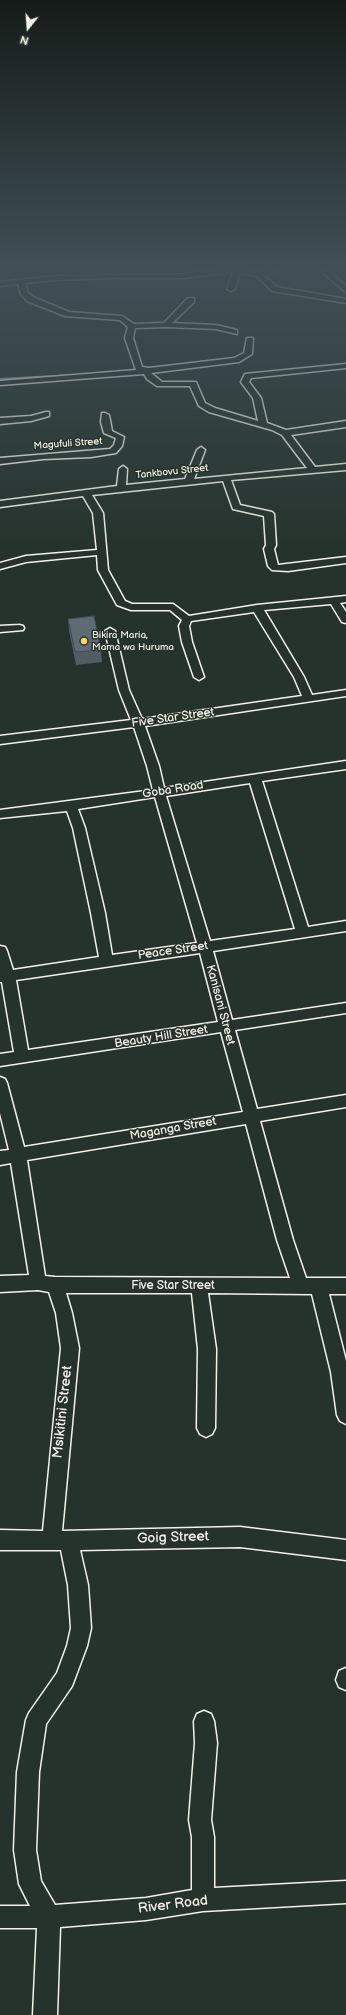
<!DOCTYPE html>
<html>
<head>
<meta charset="utf-8">
<style>
  body { margin:0 }
  #map { position:relative; width:346px; height:2015px; overflow:hidden; background:#26332d; font-family:"Balsamiq Sans",sans-serif }
  canvas { display:block }
  .north { position:absolute; left:8px; top:8px; width:40px; height:40px; -webkit-text-stroke:3px #26332d; paint-order:stroke; rotate:197deg; font-size:11px; font-weight:700; line-height:16px; text-align:center; color:#f4f1e8 }
  .north::after { content:''; display:block; margin:auto; width:14px; height:18px; background:#f4f1e8; clip-path:polygon(50% 0,100% 100%,50% 72%,0 100%) }
</style>
</head>
<body>
<div id="map">
<canvas width="346" height="2015"></canvas>
<div class="north">N</div>
</div>
<script>
const g = document.querySelector('canvas').getContext('2d');
g.lineJoin = 'round';
const poly = rows => new Path2D(rows.map(r => 'M' + r).join(''));
function stroke(path, color, width, dash) { g.strokeStyle = color; g.lineWidth = width; g.lineCap = dash ? 'butt' : 'round'; g.setLineDash(dash || []); g.stroke(path); }
function fill(path, color) { g.fillStyle = color; g.fill(path, 'evenodd'); }
function drawText(font, color, halo, rows, align = 'center') {
  g.font = font + ' "Balsamiq Sans",sans-serif'; g.lineWidth = 3; g.setLineDash([]); g.textBaseline = 'middle'; g.strokeStyle = halo; g.fillStyle = color; for (const [text, x, y, turn = 0] of rows) {
    g.save(); g.translate(x, y); g.rotate((+turn || 0) * Math.PI / 180); g.textAlign = isNaN(turn) ? turn : align; if (halo) g.strokeText(text, 0, 0); g.fillText(text, 0, 0); g.restore();
  }
}
const stream = poly([
  [97,373,110,372],
  [0,379,73,375]
]);
const minor = poly([
  [230,268,242,268,259,273,272,268,282,268,264,276,277,287,346,299,346,303,272,291,257,276,240,272,235,289,231,291,227,289,233,272,185,278,114,278,56,280,25,283,28,293,33,297,69,312,122,316,134,324,164,323,188,298,194,298,194,302,172,323,216,325,237,330,237,334,216,329,167,327,135,328,133,338,142,367,149,368,234,358,244,353,247,338,253,338,252,354,239,362,151,373,162,382,196,382,205,403,215,408,258,421,253,398,241,382,245,374,346,364,346,368,251,378,249,382,261,398,267,423,286,430,346,421,346,427,291,435,315,467,346,464,346,470,231,480,240,505,272,512,274,514,276,545,274,549,278,565,346,557,346,563,288,571,272,570,268,566,264,549,266,545,264,516,233,509,223,481,92,495,103,513,108,570,125,601,132,604,173,604,189,616,257,605,346,596,346,602,340,603,346,612,346,623,342,622,331,604,264,610,304,677,312,695,346,690,346,696,145,726,159,766,164,788,346,761,346,769,262,781,308,927,346,921,346,931,213,951,232,1020,346,1003,346,1013,235,1030,257,1109,346,1095,346,1107,260,1121,293,1240,306,1278,346,1278,346,1294,329,1294,346,1361,346,1424,340,1421,337,1415,331,1372,312,1294,208,1293,216,1349,215,1428,212,1434,206,1437,200,1434,197,1428,198,1349,192,1293,66,1293,72,1313,79,1348,62,1531,240,1527,346,1540,346,1560,240,1547,80,1550,88,1585,91,1628,87,1646,72,1686,46,1724,39,1772,36,1850,41,1881,55,1905,146,1898,192,1890,192,1837,189,1820,195,1743,194,1721,197,1714,204,1711,211,1714,214,1721,217,1743,211,1820,214,1837,214,1888,346,1881,346,1903,203,1911,146,1920,60,1927,57,2015,33,2015,37,1928,0,1928,0,1906,30,1906,19,1884,14,1850,17,1772,26,1720,29,1713,57,1673,67,1646,71,1628,68,1585,61,1550,0,1550,0,1530,43,1531,61,1348,56,1313,49,1292,38,1290,0,1292,0,1276,29,1275,11,1163,0,1165,0,1151,9,1150,0,1113,0,1077,5,1079,7,1083,24,1147,243,1112,221,1032,0,1066,0,1054,14,1052,2,982,0,982,0,946,5,947,7,951,13,970,99,957,91,913,73,828,67,811,0,818,0,810,153,790,147,766,134,727,0,744,0,736,131,720,119,690,105,631,110,628,115,631,129,690,142,719,302,696,294,677,254,612,191,621,189,626,192,642,204,677,199,680,194,677,182,642,179,626,182,620,170,610,131,610,117,605,98,570,97,555,26,562,0,569,0,563,26,556,97,550,93,513,83,496,0,507,0,501,117,486,119,469,123,466,127,469,126,485,185,479,197,450,201,447,205,450,194,479,307,468,282,435,272,430,209,412,199,406,190,386,157,386,147,379,144,374,0,385,0,381,136,370,125,338,128,327,120,320,65,316,27,301,21,294,18,284,0,286,0,282,56,276,185,274,230,268],
  [250,783,295,929,210,941,166,796,250,783],
  [155,797,197,943,112,955,105,913,85,828,78,809,155,797],
  [200,953,218,1022,28,1050,16,980,200,953],
  [246,1124,277,1240,290,1278,55,1277,45,1276,27,1160,246,1124],
  [317,268,324,268,346,286,346,292,317,268],
  [46,412,49,412,49,416,31,421,0,424,0,418,31,416,46,412],
  [102,413,105,413,109,415,112,431,124,437,122,446,116,453,91,457,43,459,0,464,0,458,110,449,114,445,116,438,104,433,101,422,102,413],
  [19,625,23,626,24,628,23,630,0,632,0,626,19,625],
  [346,1668,346,1690,339,1687,336,1680,339,1671,346,1668]
]);
const wall = poly([
  [68,619,101,650,102,662,76,665,69,631]
]);
const building = poly([
  [94,616,101,650,75,652,68,619,94,616]
]);
const markers = [
  [84,641,4,"#ffd166"]
];
const farStreetnames = [
  ["Magufuli Street",68,444,-4],
  ["Tankbovu Street",172,472,-6]
];
const farPoinames = [
  ["Bikira Maria,",92,635],
  ["Mama wa Huruma",92,647]
];
const streetNames = [
  ["Five Star Street",173,718,-8],
  ["Goba Road",173,790,-9],
  ["Peace Street",173,951,-8],
  ["Kanisani Street",220,1005,75],
  ["Beauty Hill Street",161,1037,-9],
  ["Maganga Street",173,1129,-10],
  ["Five Star Street",173,1286]
];
const nearStreetnames = [
  ["Msikitini Street",63,1412,-84],
  ["Goig Street",173,1538,-2],
  ["River Road",173,1905,-7]
];
stroke(stream, '#a0acad', 2);
stroke(minor, '#f4f1e8', 3);
fill(minor, '#26332d');
fill(wall, '#515c65');
fill(building, '#5e6b75');
stroke(building, '#424b52', 1);
const sky = g.createLinearGradient(0, 0, 0, 550);
sky.addColorStop(0, '#151c19');
sky.addColorStop(0.49, '#415057');
sky.addColorStop(1, '#41505700');
g.fillStyle = sky;
g.fillRect(0, 0, 346, 550);
for (const [x, y, r, color] of markers) { const dot = new Path2D(); dot.arc(x, y, r, 0, 2 * Math.PI); g.fillStyle = color; g.fill(dot); stroke(dot, '#26332d', 1.5); }
drawText('10px', '#f4f1e8', '#26332d', farStreetnames);
drawText('10px', '#f4f1e8', '#26332d', farPoinames, 'left');
drawText('12px', '#f4f1e8', '#26332d', streetNames);
drawText('14px', '#f4f1e8', '#26332d', nearStreetnames);
</script>
</body>
</html>
